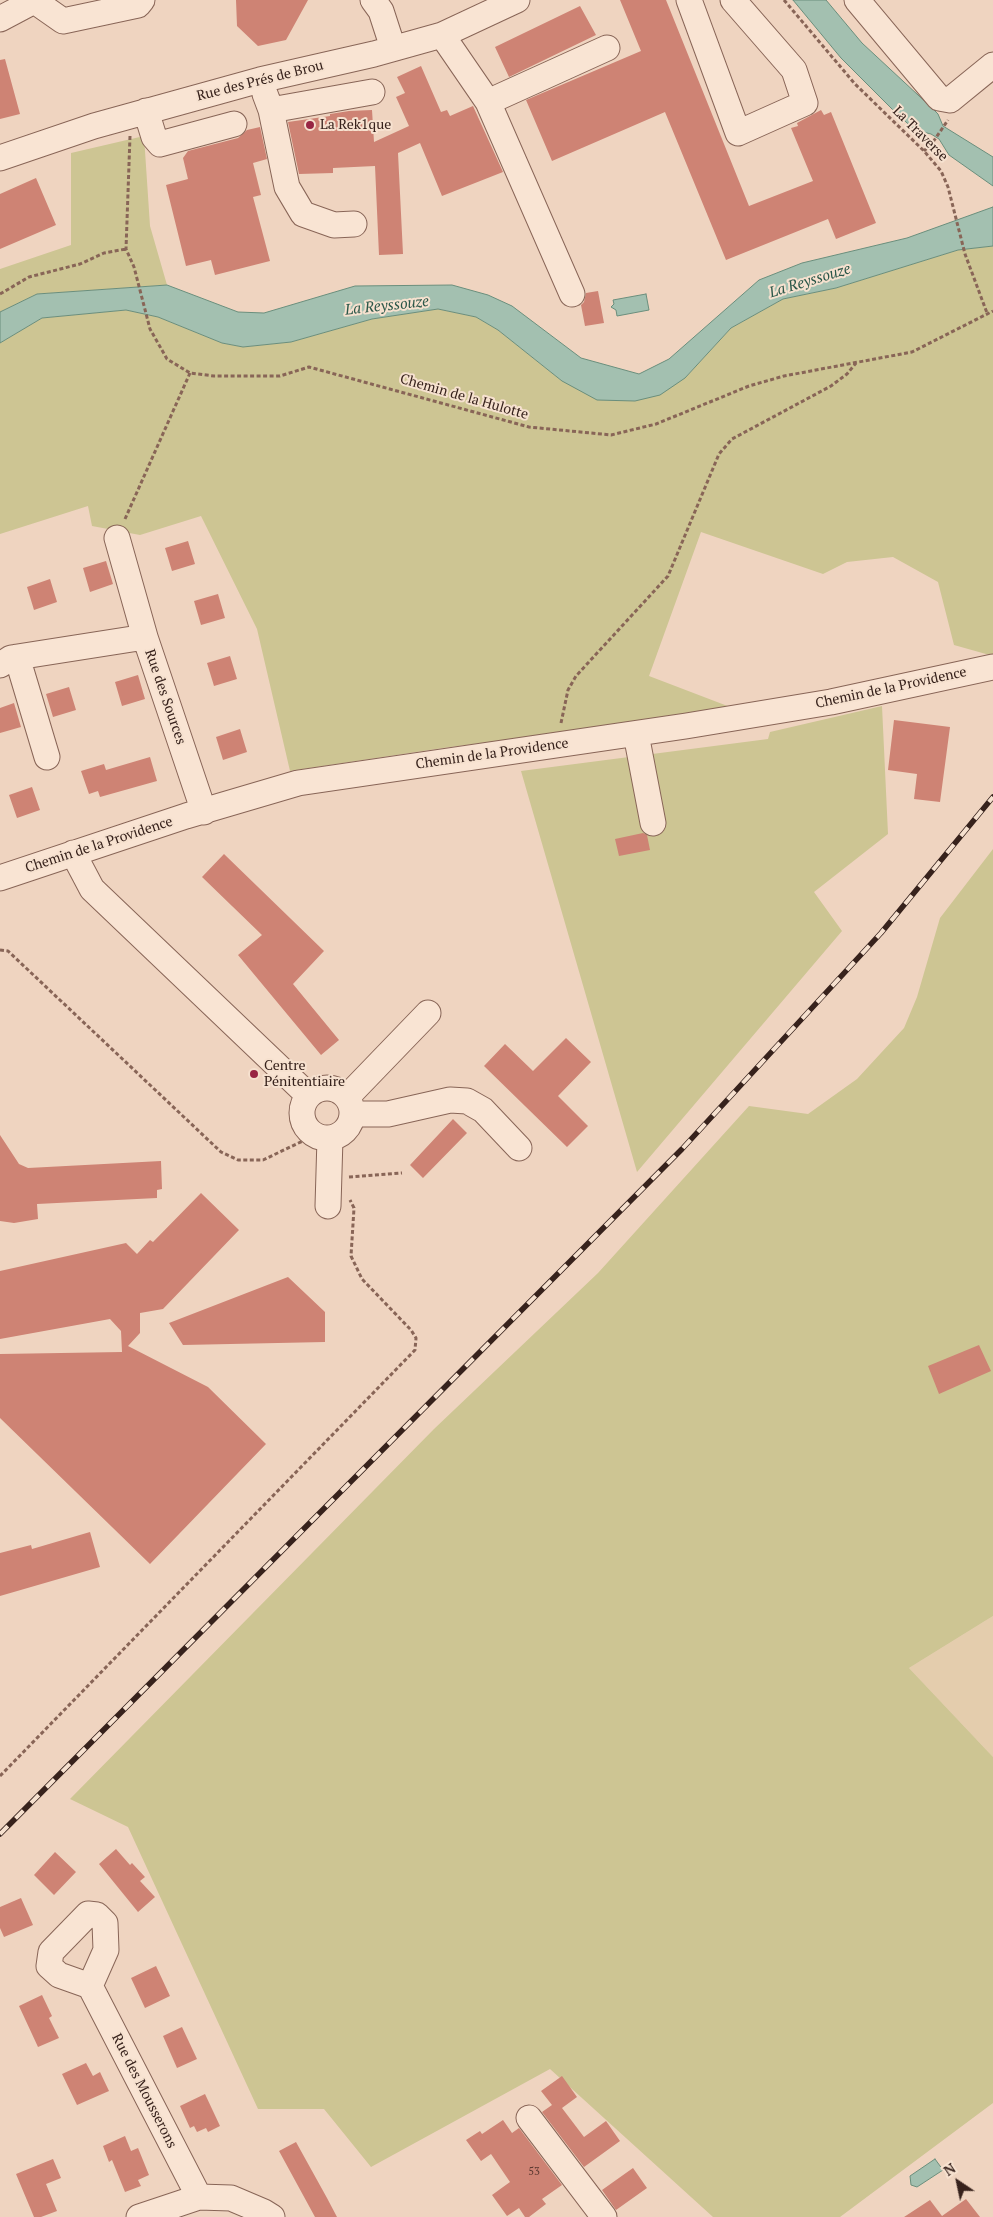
<!DOCTYPE html>
<html>
<head>
<meta charset="utf-8">
<style>
  body { margin:0 }
  #map { position:relative; width:993px; height:2217px; overflow:hidden; background:#efd4c0; font-family:"PT Serif",serif }
  canvas { display:block }
  .north { position:absolute; left:933px; top:2157px; width:50px; height:50px; -webkit-text-stroke:4px #f6e1cf; paint-order:stroke; rotate:326deg; font-size:14px; font-weight:700; line-height:20px; text-align:center; color:#37221c }
  .north::after { content:''; display:block; margin:auto; width:18px; height:22px; background:#37221c; clip-path:polygon(50% 0,100% 100%,50% 72%,0 100%) }
</style>
</head>
<body>
<div id="map">
<canvas width="993" height="2217"></canvas>
<div class="north">N</div>
</div>
<script>
const g = document.querySelector('canvas').getContext('2d');
g.lineJoin = 'round';
function fill(path, color) { g.fillStyle = color; g.fill(path, 'evenodd'); }
const poly = rows => new Path2D(rows.map(r => 'M' + r).join(''));
function stroke(path, color, width, dash) { g.strokeStyle = color; g.lineWidth = width; g.lineCap = dash ? 'butt' : 'round'; g.setLineDash(dash || []); g.stroke(path); }
function drawText(font, color, halo, rows, align = 'center') {
  g.font = font + ' "PT Serif",serif'; g.lineWidth = 4; g.setLineDash([]); g.textBaseline = 'middle'; g.strokeStyle = halo; g.fillStyle = color; for (const [text, x, y, turn = 0] of rows) {
    g.save(); g.translate(x, y); g.rotate((+turn || 0) * Math.PI / 180); g.textAlign = isNaN(turn) ? turn : align; if (halo) g.strokeText(text, 0, 0); g.fillText(text, 0, 0); g.restore();
  }
}
const farmland = poly([
  [993,1616,993,1757,909,1668]
]);
const green = poly([
  [144,136,150,226,167,285,37,294,0,312,0,269,71,245,71,153],
  [993,246,993,656,954,645,938,582,893,557,847,562,823,574,701,532,649,676,738,710,443,748,290,771,257,629,201,516,140,535,92,526,88,506,0,534,0,343,42,318,126,310,158,317,222,343,243,347,291,342,372,319,438,309,476,317,498,330,562,381,685,378,731,328,783,299,836,288,958,250],
  [882,706,888,834,814,892,842,931,637,1172,521,771,768,739,770,732],
  [993,849,993,1616,909,1668,993,1757,993,2103,840,2217,713,2217,550,2069,371,2167,324,2109,258,2109,128,1827,70,1799,434,1429,598,1273,749,1106,808,1114,857,1079,904,1028,917,997,940,918]
]);
const water = poly([
  [793,0,826,0,862,43,932,108,938,114,943,126,993,157,993,186,949,155,939,139,931,134,915,130,897,114,841,58,793,0],
  [993,207,993,246,958,250,836,288,783,299,731,328,685,378,660,395,635,401,597,400,562,381,498,330,476,317,438,309,372,319,291,342,243,347,222,343,158,317,126,310,42,318,0,343,0,312,37,294,167,285,238,312,264,313,355,286,452,285,488,295,512,306,581,358,639,374,669,359,759,280,802,263,907,238,993,207],
  [646,294,649,310,617,316,616,310,611,307,614,304,613,300,646,294],
  [935,2159,943,2170,917,2187,911,2185,910,2176,935,2159]
]);
const building = poly([
  [236,0,308,0,286,40,258,46,237,26],
  [620,0,666,0,749,206,813,181,791,128,798,126,797,123,821,110,824,115,831,112,876,223,836,239,828,219,726,260,665,112,552,161,526,100,641,51],
  [580,6,596,35,509,77,495,47],
  [5,59,20,114,0,119,0,60],
  [421,66,441,112,447,110,450,116,473,106,503,172,442,196,420,143,398,153,403,254,379,255,375,166,333,168,333,173,299,174,288,122,330,116,330,114,349,111,372,110,374,142,409,126,396,97,405,93,397,77],
  [260,127,267,159,253,163,261,195,253,197,270,261,215,275,211,260,186,266,166,185,188,179,183,158,188,151,238,138,247,130],
  [36,178,56,225,0,249,0,194],
  [598,291,604,323,585,326,581,305,584,302,586,293],
  [188,541,195,564,172,571,165,548],
  [106,561,113,584,90,592,83,568],
  [50,579,57,602,34,610,27,587],
  [218,594,225,618,201,625,194,601],
  [230,656,237,679,214,686,207,663],
  [138,675,145,699,122,706,115,682],
  [69,687,76,710,53,717,46,694],
  [14,703,21,727,0,733,0,708],
  [894,720,950,727,940,802,914,799,917,774,888,770],
  [240,729,247,752,223,760,216,737],
  [150,757,157,781,100,797,98,791,89,794,81,771,104,764,106,770],
  [32,787,40,810,17,818,9,795],
  [643,833,647,835,650,850,619,856,615,839],
  [224,854,324,951,293,984,339,1040,321,1055,238,955,262,935,202,877],
  [566,1038,591,1062,558,1096,588,1126,567,1147,484,1066,505,1044,533,1071],
  [453,1119,467,1133,423,1178,410,1165],
  [0,1135,19,1164,28,1168,161,1161,162,1189,157,1190,157,1198,37,1204,38,1219,14,1223,0,1221],
  [201,1193,239,1230,163,1309,140,1313,140,1333,128,1346,208,1387,266,1444,150,1564,0,1418,0,1354,122,1352,121,1331,110,1319,0,1339,0,1271,126,1243,137,1254,150,1240,153,1242],
  [288,1277,325,1312,325,1342,183,1345,169,1323],
  [979,1345,991,1371,939,1394,928,1366],
  [90,1532,100,1567,0,1596,0,1553,31,1545,32,1549],
  [116,1849,130,1865,132,1863,145,1877,140,1881,155,1897,138,1912,99,1864],
  [55,1852,76,1872,54,1895,34,1875],
  [21,1898,33,1925,4,1937,0,1928,0,1907],
  [156,1966,170,1996,145,2008,131,1978],
  [42,1995,52,2016,49,2018,59,2038,38,2047,19,2006],
  [182,2027,197,2059,177,2068,163,2036],
  [86,2063,93,2076,100,2072,109,2091,77,2105,62,2074],
  [562,2076,577,2097,562,2108,584,2137,606,2121,620,2141,584,2167,542,2112,552,2105,541,2091],
  [205,2094,220,2126,208,2132,206,2128,197,2132,194,2126,190,2128,180,2106],
  [503,2120,512,2133,519,2128,562,2185,542,2199,546,2204,529,2217,525,2217,519,2208,507,2216,492,2195,510,2182,491,2154,481,2161,466,2140,480,2131,482,2134],
  [125,2136,131,2151,138,2148,149,2175,138,2180,141,2186,125,2192,112,2160,109,2162,103,2146],
  [296,2142,327,2198,337,2217,315,2217,279,2151],
  [53,2159,61,2178,46,2184,57,2211,41,2217,34,2217,16,2174],
  [633,2168,647,2188,616,2210,602,2190],
  [966,2199,980,2217,904,2217,930,2200,942,2216]
]);
const path = poly([
  [784,0,855,84,924,151,941,171,948,187,965,254,987,313],
  [130,136,126,249,134,267,150,329,167,359,190,373,214,376,280,376,309,367,529,427,611,435,656,424,749,386,784,376,912,352,993,311],
  [924,151,933,142,948,120],
  [0,294,29,277,80,264,104,253,126,249],
  [125,519,190,373],
  [561,723,568,690,576,676,668,576,719,454,732,439,831,386,847,374,856,363],
  [0,950,8,951,221,1152,238,1160,263,1160,309,1138],
  [349,1177,402,1173],
  [0,1776,415,1350,416,1338,411,1330,362,1279,351,1256,354,1208,350,1200]
]);
const minor = poly([
  [33,0,63,21,138,5,142,0],
  [373,0,381,11,393,48],
  [689,0,738,133,805,103,794,70,733,0],
  [857,0,939,98,950,100,993,65],
  [0,19,34,1],
  [442,35,488,102,607,48],
  [265,94,271,110,372,92],
  [488,102,572,294],
  [271,110,287,187,303,214,334,225,354,224],
  [146,111,154,137,160,144,234,124],
  [0,158,94,126,260,80,374,54,442,35,517,0],
  [117,538,145,637],
  [17,657,47,757],
  [0,665,11,658,145,637,204,812],
  [636,734,653,823],
  [73,853,92,889,308,1095],
  [0,878,186,816,298,783,686,726,831,702,993,667],
  '302 1113a25 25 0 1 1 50 0a25 25 0 1 1-50 0Z',
  [347,1097,428,1013],
  [352,1114,388,1114,450,1100,467,1101,483,1110,519,1148],
  [328,1206,330,1138],
  [90,1986,106,1950,105,1923,97,1915,88,1914,51,1952,49,1966,59,1975,90,1986,199,2197],
  [529,2118,604,2217],
  [139,2217,199,2197,231,2198,264,2212,272,2217]
]);
const rail = poly([
  [0,1834,682,1149,881,933,993,797]
]);
const markers = [
  [310,125,5,"#982644"],
  [254,1074,5,"#982644"]
];
const numberNames = [
  ["53",534,2172]
];
const streetNames = [
  ["Rue des Prés de Brou",260,81,-14],
  ["La Traverse",920,134,45],
  ["Chemin de la Hulotte",464,397,16],
  ["Chemin de la Providence",891,688,-12],
  ["Rue des Sources",165,697,71],
  ["Chemin de la Providence",492,754,-8],
  ["Chemin de la Providence",99,845,-18],
  ["Rue des Mousserons",144,2091,63]
];
const poiNames = [
  ["La Rek1que",320,125],
  ["Centre",264,1066],
  ["Pénitentiaire",264,1082]
];
const waterNames = [
  ["La Reyssouze",810,281,-17],
  ["La Reyssouze",387,306,-6]
];
fill(farmland, '#e4cdad');
fill(green, '#cdc593');
fill(water, '#a3c0b0');
stroke(water, '#6a8e7c', 1);
fill(building, '#ce8374');
stroke(minor, '#886557', 27);
stroke(path, '#886557', 3, [4, 2.5]);
stroke(minor, '#f9e4d3', 25);
stroke(rail, '#37221c', 5.5);
stroke(rail, '#f6e1cf', 4, [11]);
for (const [x, y, r, color] of markers) { const dot = new Path2D(); dot.arc(x, y, r, 0, 2 * Math.PI); g.fillStyle = color; g.fill(dot); stroke(dot, '#f6e1cf', 2); }
drawText('11px', '#5d3a32', null, numberNames);
drawText('14px', '#37221c', '#f6e1cf', streetNames);
drawText('14px', '#37221c', '#f6e1cf', poiNames, 'left');
drawText('italic 15px', '#2b5749', '#f6e1cf', waterNames);
</script>
</body>
</html>
